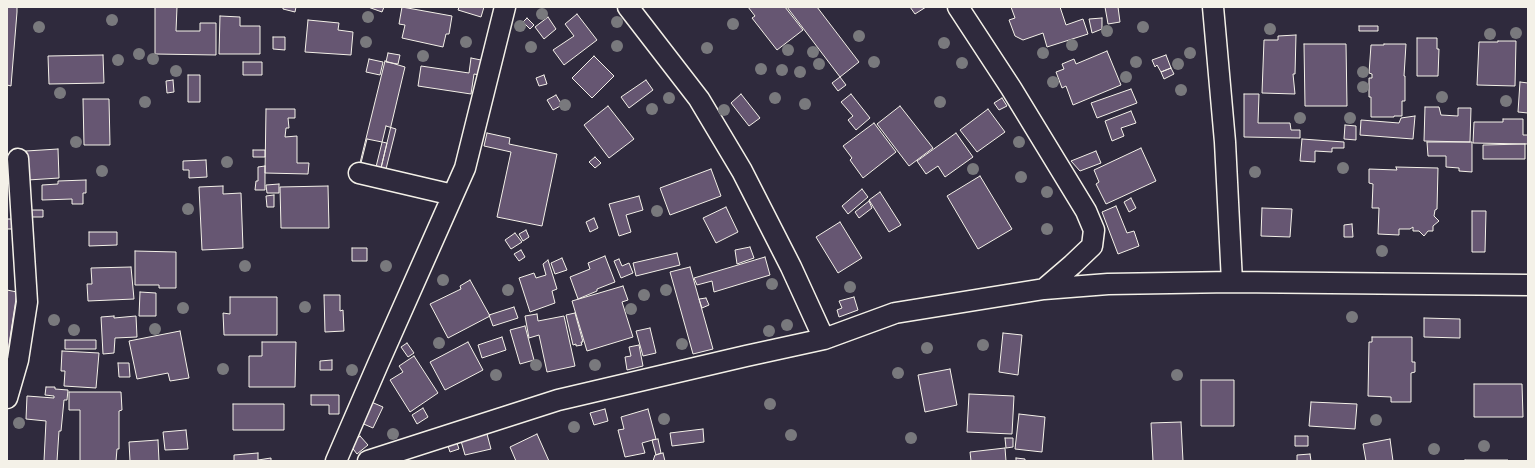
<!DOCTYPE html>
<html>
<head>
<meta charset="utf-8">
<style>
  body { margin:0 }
  #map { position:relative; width:1535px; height:468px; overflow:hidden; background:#2f2a3d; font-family:Pangolin,sans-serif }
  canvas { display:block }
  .frame { position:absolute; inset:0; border:8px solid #f4f1e8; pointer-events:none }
</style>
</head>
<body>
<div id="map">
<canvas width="1535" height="468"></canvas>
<div class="frame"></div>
</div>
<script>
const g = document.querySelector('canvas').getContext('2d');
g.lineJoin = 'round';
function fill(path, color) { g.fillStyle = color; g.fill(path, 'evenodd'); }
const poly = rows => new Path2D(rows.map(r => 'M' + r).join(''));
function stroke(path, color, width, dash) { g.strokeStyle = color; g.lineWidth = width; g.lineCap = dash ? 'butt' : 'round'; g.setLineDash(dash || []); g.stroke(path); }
const building = poly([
  [7,7,17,7,17,12,11,86,7,85,7,7],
  [155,7,177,7,176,31,200,31,200,23,216,23,216,55,155,54,155,7],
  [283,7,296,7,295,12,283,9,283,7],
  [368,7,384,7,382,12,368,7],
  [402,7,452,16,449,34,446,34,443,47,402,38,405,25,399,24,402,7],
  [459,7,484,7,481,17,458,10,459,7],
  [748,7,785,7,803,30,777,50,752,18,755,16,748,7],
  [787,7,817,7,859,62,840,77,787,7],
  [910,7,926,7,915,14,910,7],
  [1011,7,1060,7,1066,25,1083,19,1088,34,1047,47,1043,33,1023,40,1015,36,1009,20,1015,18,1011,7],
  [1105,7,1118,7,1120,22,1108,24,1105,7],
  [577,14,597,40,564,65,553,50,574,36,565,24,577,14],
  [220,16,240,17,240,26,260,26,260,54,219,54,220,16],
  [548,17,556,29,544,39,535,27,548,17],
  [527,18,534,25,530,29,523,22,527,18],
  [1102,18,1102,29,1092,33,1089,19,1102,18],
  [308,20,339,23,338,30,353,32,351,55,305,52,308,20],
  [1359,26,1378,26,1378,31,1359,31,1359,26],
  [1296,35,1295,74,1293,74,1295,94,1262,93,1264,40,1278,40,1278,36,1296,35],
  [273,37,285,37,285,50,273,49,273,37],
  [1417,38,1437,38,1437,49,1439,49,1438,76,1417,76,1417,38],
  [1498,41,1516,41,1515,86,1477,85,1479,42,1498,42,1498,41],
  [1304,44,1346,44,1347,106,1305,106,1304,44],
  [1384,44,1406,44,1404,76,1405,76,1405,101,1402,101,1402,116,1394,116,1394,117,1371,117,1371,97,1369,97,1369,78,1372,78,1372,74,1369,73,1371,45,1384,45,1384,44],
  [1107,51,1121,85,1073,105,1066,86,1062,88,1056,72,1064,69,1062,64,1074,59,1076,64,1107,51],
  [388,53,400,55,398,64,386,62,388,53],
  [103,55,104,83,49,84,48,56,103,55],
  [1166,55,1171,68,1161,72,1157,65,1155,67,1152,60,1166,55],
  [594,56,614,76,592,98,572,78,594,56],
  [471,58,481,60,479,75,474,74,471,94,418,86,421,66,469,73,471,58],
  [369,59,383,62,380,75,366,72,369,59],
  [385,61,405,67,381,168,360,163,385,61],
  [243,62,262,62,262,75,243,75,243,62],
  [1171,68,1174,74,1164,79,1161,72,1171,68],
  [188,75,200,75,200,102,188,102,188,75],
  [544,75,547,84,539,86,536,78,544,75],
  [840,77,846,85,838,91,832,83,840,77],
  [173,80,174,92,167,93,166,81,173,80],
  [646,80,653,90,629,108,621,97,646,80],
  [1520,82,1528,83,1528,113,1518,112,1520,82],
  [1131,89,1137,103,1097,118,1091,103,1131,89],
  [741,94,760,118,749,126,731,103,741,94],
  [851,94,870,118,856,130,848,120,853,116,841,102,851,94],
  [1244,94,1259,94,1258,123,1290,123,1291,130,1300,130,1300,138,1244,137,1244,94],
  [556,95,562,105,553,110,547,100,556,95],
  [1002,98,1007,106,999,110,994,103,1002,98],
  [83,99,109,99,110,145,84,145,83,99],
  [608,106,634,139,609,158,584,125,608,106],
  [900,106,933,148,909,166,877,124,900,106],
  [1425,107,1439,107,1441,115,1458,116,1458,108,1471,108,1470,142,1424,141,1425,107],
  [266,109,295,109,295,118,288,118,289,128,286,128,285,137,297,136,297,163,309,163,308,174,265,173,266,109],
  [988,109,1005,132,977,152,960,130,988,109],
  [1131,111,1136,123,1121,128,1124,136,1112,141,1105,121,1131,111],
  [1415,116,1413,139,1360,135,1361,120,1399,123,1401,118,1415,116],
  [1503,119,1523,119,1523,135,1528,135,1528,144,1473,143,1474,122,1503,122,1503,119],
  [874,123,896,152,863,178,850,160,852,158,843,146,874,123],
  [1345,125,1356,126,1356,140,1344,139,1345,125],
  [386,126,396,129,386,169,376,167,386,126],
  [487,133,510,138,509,144,557,154,542,226,497,217,511,152,484,146,487,133],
  [956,133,973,157,945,177,938,166,926,174,917,161,956,133],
  [367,139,387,143,381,168,361,163,367,139],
  [1302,139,1344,142,1344,148,1332,148,1332,152,1315,151,1315,162,1300,161,1302,139],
  [1427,142,1472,142,1472,172,1459,171,1459,168,1446,167,1446,156,1428,156,1427,142],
  [1525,144,1525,159,1483,159,1483,145,1525,144],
  [1141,148,1156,181,1106,204,1096,184,1099,182,1094,170,1141,148],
  [58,149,59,178,28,180,26,151,58,149],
  [253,150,265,150,265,157,253,157,253,150],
  [1096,151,1101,163,1080,171,1071,161,1096,151],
  [595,157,601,163,595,168,589,162,595,157],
  [206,160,207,177,189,178,189,170,183,170,183,161,206,160],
  [265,166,265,190,255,190,256,181,258,181,258,167,265,166],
  [1396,167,1438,168,1437,209,1435,210,1434,216,1439,221,1433,226,1433,231,1428,231,1424,236,1419,231,1413,231,1413,227,1410,229,1399,229,1399,235,1378,234,1379,208,1372,208,1373,184,1369,183,1369,169,1397,170,1396,167],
  [711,169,721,196,670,215,660,188,711,169],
  [980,176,1012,229,978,249,947,196,980,176],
  [86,180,86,193,83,193,83,204,72,204,72,199,42,200,42,185,58,184,58,181,86,180],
  [279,184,279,193,267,193,266,185,279,184],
  [223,186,223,194,241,193,243,248,202,250,199,187,223,186],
  [328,186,329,228,281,228,280,187,328,186],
  [862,189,868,197,848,214,842,206,862,189],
  [880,192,901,225,889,232,869,200,880,192],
  [274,195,274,207,267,207,266,196,274,195],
  [639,196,643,210,626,215,631,232,619,236,609,204,639,196],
  [1131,198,1136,208,1129,212,1124,202,1131,198],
  [869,201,872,208,859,218,855,212,869,201],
  [1116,206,1127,233,1134,231,1139,246,1118,254,1102,212,1116,206],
  [726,207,738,232,716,243,703,218,726,207],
  [1262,208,1292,209,1290,237,1261,236,1262,208],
  [29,210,43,210,43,217,29,217,29,210],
  [1472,211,1486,211,1485,252,1472,252,1472,211],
  [594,218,598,228,590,232,586,222,594,218],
  [7,219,14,219,14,229,7,229,7,219],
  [840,222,862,258,838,273,816,237,840,222],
  [1352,224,1353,237,1344,237,1344,225,1352,224],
  [526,230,529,237,523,241,519,234,526,230],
  [89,232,117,232,117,245,89,246,89,232],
  [515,233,522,242,511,249,505,240,515,233],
  [750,247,754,258,737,264,735,250,750,247],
  [352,248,367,248,367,261,352,261,352,248],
  [521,250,525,257,519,261,514,254,521,250],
  [135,251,176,252,176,288,159,288,159,285,135,285,135,251],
  [677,253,680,265,636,276,633,263,677,253],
  [605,256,615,282,597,289,597,291,578,299,570,277,590,269,588,263,605,256],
  [765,257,770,275,714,292,712,281,697,285,694,278,765,257],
  [562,258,567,270,555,274,551,263,562,258],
  [619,259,622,266,629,263,633,273,621,278,614,261,619,259],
  [548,260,557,289,552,291,555,303,530,312,519,278,534,273,536,278,546,275,543,264,548,260],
  [131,267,134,299,88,301,87,284,92,284,91,268,131,267],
  [690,267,713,349,693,354,670,272,690,267],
  [470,280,490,316,448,338,430,304,461,289,460,286,470,280],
  [623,286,628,300,622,302,633,337,587,351,572,301,623,286],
  [7,290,17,292,7,358,7,290],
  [140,292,156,293,156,316,139,316,140,292],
  [324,295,340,295,340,311,343,310,344,331,325,332,324,295],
  [230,297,277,297,277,335,224,335,223,313,230,314,230,297],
  [854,297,858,310,839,317,837,310,842,308,839,301,854,297],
  [706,298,709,305,702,308,699,299,706,298],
  [514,307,518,318,493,326,489,315,514,307],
  [575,313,583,342,581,342,582,345,576,346,576,344,573,345,566,315,575,313],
  [537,314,538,321,564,316,575,366,547,372,539,335,529,338,525,316,537,314],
  [114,316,114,318,136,316,137,337,115,338,114,353,103,354,101,317,114,316],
  [1424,318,1460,319,1460,338,1424,337,1424,318],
  [525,326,534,360,520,364,510,330,525,326],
  [650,328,656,353,643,356,636,331,650,328],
  [180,331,189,378,170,381,168,373,137,379,129,341,180,331],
  [1003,333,1022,335,1018,375,999,372,1003,333],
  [502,337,506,350,482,358,478,345,502,337],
  [1372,337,1412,337,1412,362,1415,362,1415,372,1411,373,1411,402,1391,402,1391,397,1368,396,1369,342,1372,342,1372,337],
  [65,340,96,340,96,349,65,349,65,340],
  [262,342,296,342,295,387,249,387,249,356,262,356,262,342],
  [468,342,483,370,445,390,430,362,468,342],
  [407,343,414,353,408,357,401,347,407,343],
  [639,345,643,366,627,370,625,357,631,356,629,347,639,345],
  [62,351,99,353,96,388,64,386,65,371,61,371,62,351],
  [414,356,438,393,410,412,390,380,403,372,399,366,414,356],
  [332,360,332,370,320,370,320,361,332,360],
  [118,363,129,363,130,377,119,377,118,363],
  [950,369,957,405,925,412,918,375,950,369],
  [1201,380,1234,380,1234,426,1201,426,1201,380],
  [1474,384,1522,384,1523,417,1474,417,1474,384],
  [46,387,55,387,55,389,68,390,67,400,64,400,61,431,59,431,57,461,44,461,46,421,26,419,27,396,54,398,54,396,45,395,46,387],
  [69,392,121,392,122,410,119,411,119,449,117,449,116,461,80,461,80,410,69,410,69,392],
  [969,394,1014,396,1012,434,967,432,969,394],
  [311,395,339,395,339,414,329,414,329,405,311,405,311,395],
  [369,401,383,407,373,428,359,422,369,401],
  [1311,402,1357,404,1355,429,1309,426,1311,402],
  [233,404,284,404,284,430,233,430,233,404],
  [423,408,428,417,417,424,412,415,423,408],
  [605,409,608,421,594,425,590,413,605,409],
  [648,409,656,439,642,443,645,453,625,457,618,430,624,429,621,417,648,409],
  [1019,414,1045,417,1042,452,1015,449,1019,414],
  [1181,422,1183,461,1153,461,1151,423,1181,422],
  [703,429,704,442,672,446,670,433,703,429],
  [186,430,188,449,165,450,163,432,186,430],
  [487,434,491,449,465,455,461,441,487,434],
  [537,434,549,461,516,461,510,447,537,434],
  [360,436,368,445,357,454,350,445,360,436],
  [1295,436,1308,436,1308,446,1295,446,1295,436],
  [1005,438,1013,438,1013,447,1006,448,1005,438],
  [658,439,661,453,656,455,652,440,658,439],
  [1390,439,1393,461,1366,461,1363,444,1390,439],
  [158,440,159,461,130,461,129,442,158,440],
  [457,443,459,449,450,452,448,446,457,443],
  [1005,448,1006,461,971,461,970,452,1005,448],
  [258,453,258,460,271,458,271,461,234,461,234,455,258,453],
  [663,453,665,461,653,461,655,455,663,453],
  [1310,454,1311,461,1297,461,1297,455,1310,454],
  [1016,458,1025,459,1025,461,1016,461,1016,458],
  [1465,460,1508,460,1508,461,1465,461,1465,460]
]);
const minor = poly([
  [628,7,699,99,742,171,791,267,824,339],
  [958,7,1011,88,1086,211,1094,230,1092,246,1072,265,1044,289],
  [1213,7,1225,142,1232,282],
  [359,173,453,195],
  [7,398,18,360,27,302,18,159],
  [336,461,378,364,465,168,505,7],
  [368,461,558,400,746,356,824,339,895,313,1044,289,1108,284,1232,282,1528,285]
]);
const trees = [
  [542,14],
  [368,17],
  [112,20],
  [617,22],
  [733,24],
  [520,26],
  [39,27],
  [1143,27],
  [1270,29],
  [1107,31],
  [1516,33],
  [1490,34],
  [859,36],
  [366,42],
  [466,42],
  [944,43],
  [1072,45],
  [617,46],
  [531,47],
  [707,48],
  [788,50],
  [813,52],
  [1043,53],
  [1190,53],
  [139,54],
  [423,56],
  [153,59],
  [118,60],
  [874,62],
  [1136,62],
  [962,63],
  [819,64],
  [1178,64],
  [761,69],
  [782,70],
  [176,71],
  [800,72],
  [1363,72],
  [1126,77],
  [1053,82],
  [1363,87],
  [1181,90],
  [60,93],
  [1442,97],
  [669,98],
  [775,98],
  [1506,101],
  [145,102],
  [940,102],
  [805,104],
  [565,105],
  [652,109],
  [724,110],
  [1300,118],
  [1350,118],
  [76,142],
  [1019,142],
  [227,162],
  [1343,168],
  [973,169],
  [102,171],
  [1255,172],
  [1021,177],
  [1047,192],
  [188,209],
  [657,211],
  [1047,229],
  [1382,251],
  [245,266],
  [386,266],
  [443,280],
  [772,284],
  [850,287],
  [508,290],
  [666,290],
  [644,295],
  [305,307],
  [183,308],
  [631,309],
  [1352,317],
  [54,320],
  [787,325],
  [155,329],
  [74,330],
  [769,331],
  [439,343],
  [682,344],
  [983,345],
  [927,348],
  [536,365],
  [595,365],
  [223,369],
  [352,370],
  [898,373],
  [496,375],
  [1177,375],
  [770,404],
  [664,419],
  [1376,420],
  [19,423],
  [574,427],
  [393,434],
  [791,435],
  [911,438],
  [1484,446],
  [1434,449]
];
fill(building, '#665672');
stroke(building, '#f4f1e8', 1);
stroke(minor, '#f4f1e8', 23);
stroke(minor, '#2f2a3d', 20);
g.fillStyle = '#79797d';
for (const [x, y] of trees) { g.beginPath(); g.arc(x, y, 6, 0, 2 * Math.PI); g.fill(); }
</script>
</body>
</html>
